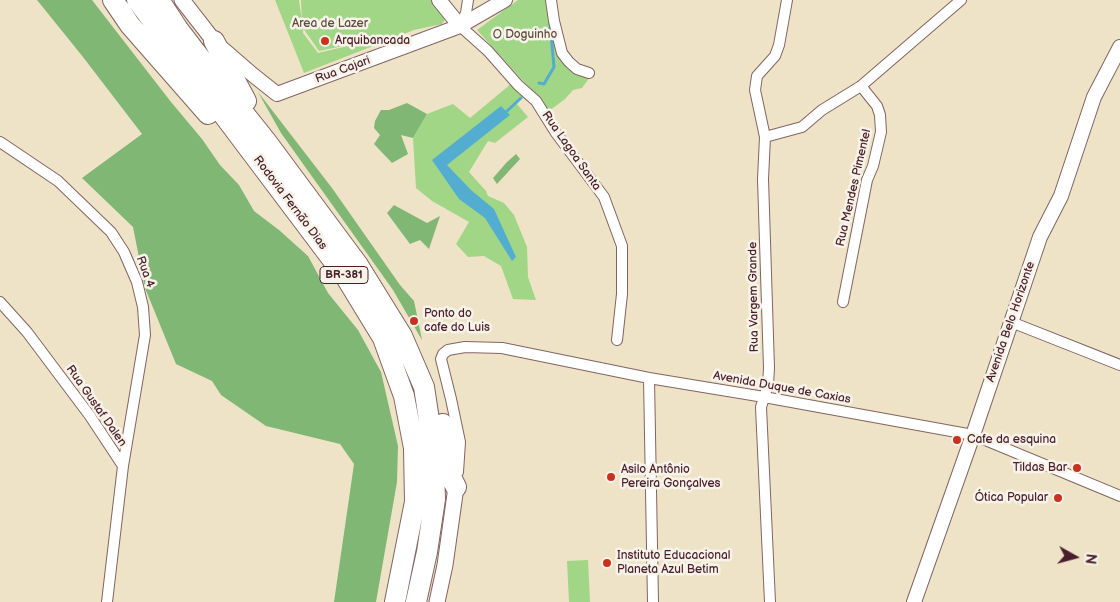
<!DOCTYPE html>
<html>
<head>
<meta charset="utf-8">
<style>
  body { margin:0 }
  #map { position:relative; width:1120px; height:602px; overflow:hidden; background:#eee3c7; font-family:"Balsamiq Sans",sans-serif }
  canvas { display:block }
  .north { position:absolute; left:1050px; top:532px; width:50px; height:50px; -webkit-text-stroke:4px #f7f3e8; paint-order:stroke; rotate:97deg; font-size:14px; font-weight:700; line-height:20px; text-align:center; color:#4a1f2b }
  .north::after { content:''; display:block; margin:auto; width:18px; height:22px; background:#4a1f2b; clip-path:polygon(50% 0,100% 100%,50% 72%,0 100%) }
</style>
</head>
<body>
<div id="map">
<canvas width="1120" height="602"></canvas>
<div class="north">N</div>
</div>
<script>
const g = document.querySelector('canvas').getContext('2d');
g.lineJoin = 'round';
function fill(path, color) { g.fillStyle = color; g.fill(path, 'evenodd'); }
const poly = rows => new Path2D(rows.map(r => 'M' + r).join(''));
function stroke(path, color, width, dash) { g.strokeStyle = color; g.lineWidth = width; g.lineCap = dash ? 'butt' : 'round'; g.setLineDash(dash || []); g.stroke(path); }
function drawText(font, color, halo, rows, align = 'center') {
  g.font = font + ' "Balsamiq Sans",sans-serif'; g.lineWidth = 5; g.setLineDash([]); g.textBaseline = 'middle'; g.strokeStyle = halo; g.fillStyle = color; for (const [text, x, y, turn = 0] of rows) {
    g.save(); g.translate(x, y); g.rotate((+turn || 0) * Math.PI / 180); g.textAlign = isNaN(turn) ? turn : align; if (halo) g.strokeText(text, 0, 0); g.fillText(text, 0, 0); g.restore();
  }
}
const green = poly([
  [275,0,299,0,302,21,301,0,433,0,447,16,442,24,414,30,304,73],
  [303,28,319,51,386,37,318,53,303,33],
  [518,0,551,0,569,62,593,73,582,88,573,90,565,99,549,111,542,102,477,30],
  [512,83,525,95,517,104,528,117,495,143,488,141,469,172,486,191,488,196,504,203,514,215,527,247,528,277,536,300,513,299,501,266,484,256,468,257,456,244,469,222,432,201,416,188,413,138,427,114,453,104,470,118],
  [588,560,590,602,569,602,567,561]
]);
const forest = poly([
  [37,0,92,0,171,102,202,139,220,165,239,185,254,211,279,230,308,256,328,293,358,330,381,372,398,446,397,482,376,602,334,602,354,464,340,444,266,426,221,395,212,381,176,364,145,288,133,227,82,178,142,134,83,57],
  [258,92,332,188,400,285,414,301,422,340,393,290,281,133],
  [407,103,427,114,413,138,401,135,408,154,392,163,374,144,380,135,374,128,375,121,381,110,389,110],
  [516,154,520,159,497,184,493,178,507,162],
  [394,205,427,223,440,216,429,249,420,240,410,244,387,213]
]);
const water = poly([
  [501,106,510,115,447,165,471,190,494,209,516,257,512,261,485,218,459,199,432,160]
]);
const stream = poly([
  [539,83,544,84,554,67,550,23],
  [507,111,521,98]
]);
const minor = poly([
  [468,0,466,13,460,26,488,51,518,85,536,101,556,133,604,197,622,246,622,294,617,340],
  [551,0,554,21,562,53,569,62,577,69,589,73],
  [765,137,802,127,822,110,861,86,961,0],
  [0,142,58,181,111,232,124,252,137,282,143,307,145,335,123,466],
  [0,302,27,332,90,416,123,466,107,602],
  [843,302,867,180,873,166,881,132,880,115,877,106,861,86],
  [1011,322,1120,365],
  [649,378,653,602],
  [458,472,460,442,451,399,441,359,443,354,448,350,465,347,502,348,649,378,764,397,973,435,1120,496],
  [770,602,761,407,768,385,769,368,763,179,765,137,755,90,757,76,775,56,779,45,787,0]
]);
const tertiary = poly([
  [439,0,460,26],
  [223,49,253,75,277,94,460,26,505,0],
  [914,602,973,435,1040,237,1061,196,1094,97,1120,47]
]);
const secondary = poly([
  [182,0,214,41],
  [437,602,445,565,456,487]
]);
const motorway = poly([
  [113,0,130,25,208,114],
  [137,0,347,279,383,338,404,396,414,448,415,502,395,602],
  [159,0,178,29,211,72,266,141,358,265,402,336,424,387,433,446,435,499,427,552,416,602],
  [214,41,246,101],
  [443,424,451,477,456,487]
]);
const markers = [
  [325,41,5,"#c8321e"],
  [414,321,5,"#c8321e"],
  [957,440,5,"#c8321e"],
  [1077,468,5,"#c8321e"],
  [611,477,5,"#c8321e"],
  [1058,498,5,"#c8321e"],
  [607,563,5,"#c8321e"]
];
const shields = [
  [344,275,48]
];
const shieldNames = [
  ["BR-381",344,275]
];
const parkNames = [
  ["Area de Lazer",330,24],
  ["O Doguinho",525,35]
];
const poiNames = [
  ["Arquibancada",335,41],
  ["Ponto do",424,314],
  ["cafe do Luis",424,328],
  ["Cafe da esquina",967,440],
  ["Tildas Bar",1067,468,"right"],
  ["Asilo Antônio",621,470],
  ["Pereira Gonçalves",621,484],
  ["Ótica Popular",1048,498,"right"],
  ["Instituto Educacional",617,556],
  ["Planeta Azul Betim",617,570]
];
const streetNames = [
  ["Rua Cajari",343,70,-20],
  ["Rua Lagoa Santa",571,151,55],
  ["Rua Mendes Pimentel",854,188,-77],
  ["Rodovia Fernão Dias",290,203,53],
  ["Rua 4",145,272,70],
  ["Rua Vargem Grande",754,297,-91],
  ["Avenida Belo Horizonte",1011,322,-71],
  ["Avenida Duque de Caxias",782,388,10],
  ["Rua Gustaf Dalen",96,406,55]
];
fill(green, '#a1d687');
fill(forest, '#80b774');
fill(water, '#53add1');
stroke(stream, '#53add1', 3);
stroke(minor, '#836462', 12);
stroke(tertiary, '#836462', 16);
stroke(secondary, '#836462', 17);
stroke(motorway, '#836462', 22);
stroke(minor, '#fff', 10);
stroke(tertiary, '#fff', 14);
stroke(secondary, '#fff', 15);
stroke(motorway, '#fff', 20);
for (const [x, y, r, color] of markers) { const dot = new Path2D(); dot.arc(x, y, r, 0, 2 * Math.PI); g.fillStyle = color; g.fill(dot); stroke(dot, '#f7f3e8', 2); }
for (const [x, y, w] of shields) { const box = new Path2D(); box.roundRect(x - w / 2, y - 8.5, w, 17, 4); g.fillStyle = '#f7f3e8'; g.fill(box); stroke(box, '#4a1f2b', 1); }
drawText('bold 11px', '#4a1f2b', null, shieldNames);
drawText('12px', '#604d42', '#f7f3e8', parkNames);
drawText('12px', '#4a1f2b', '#f7f3e8', poiNames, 'left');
drawText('12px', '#4a1f2b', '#f7f3e8', streetNames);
</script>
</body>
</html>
